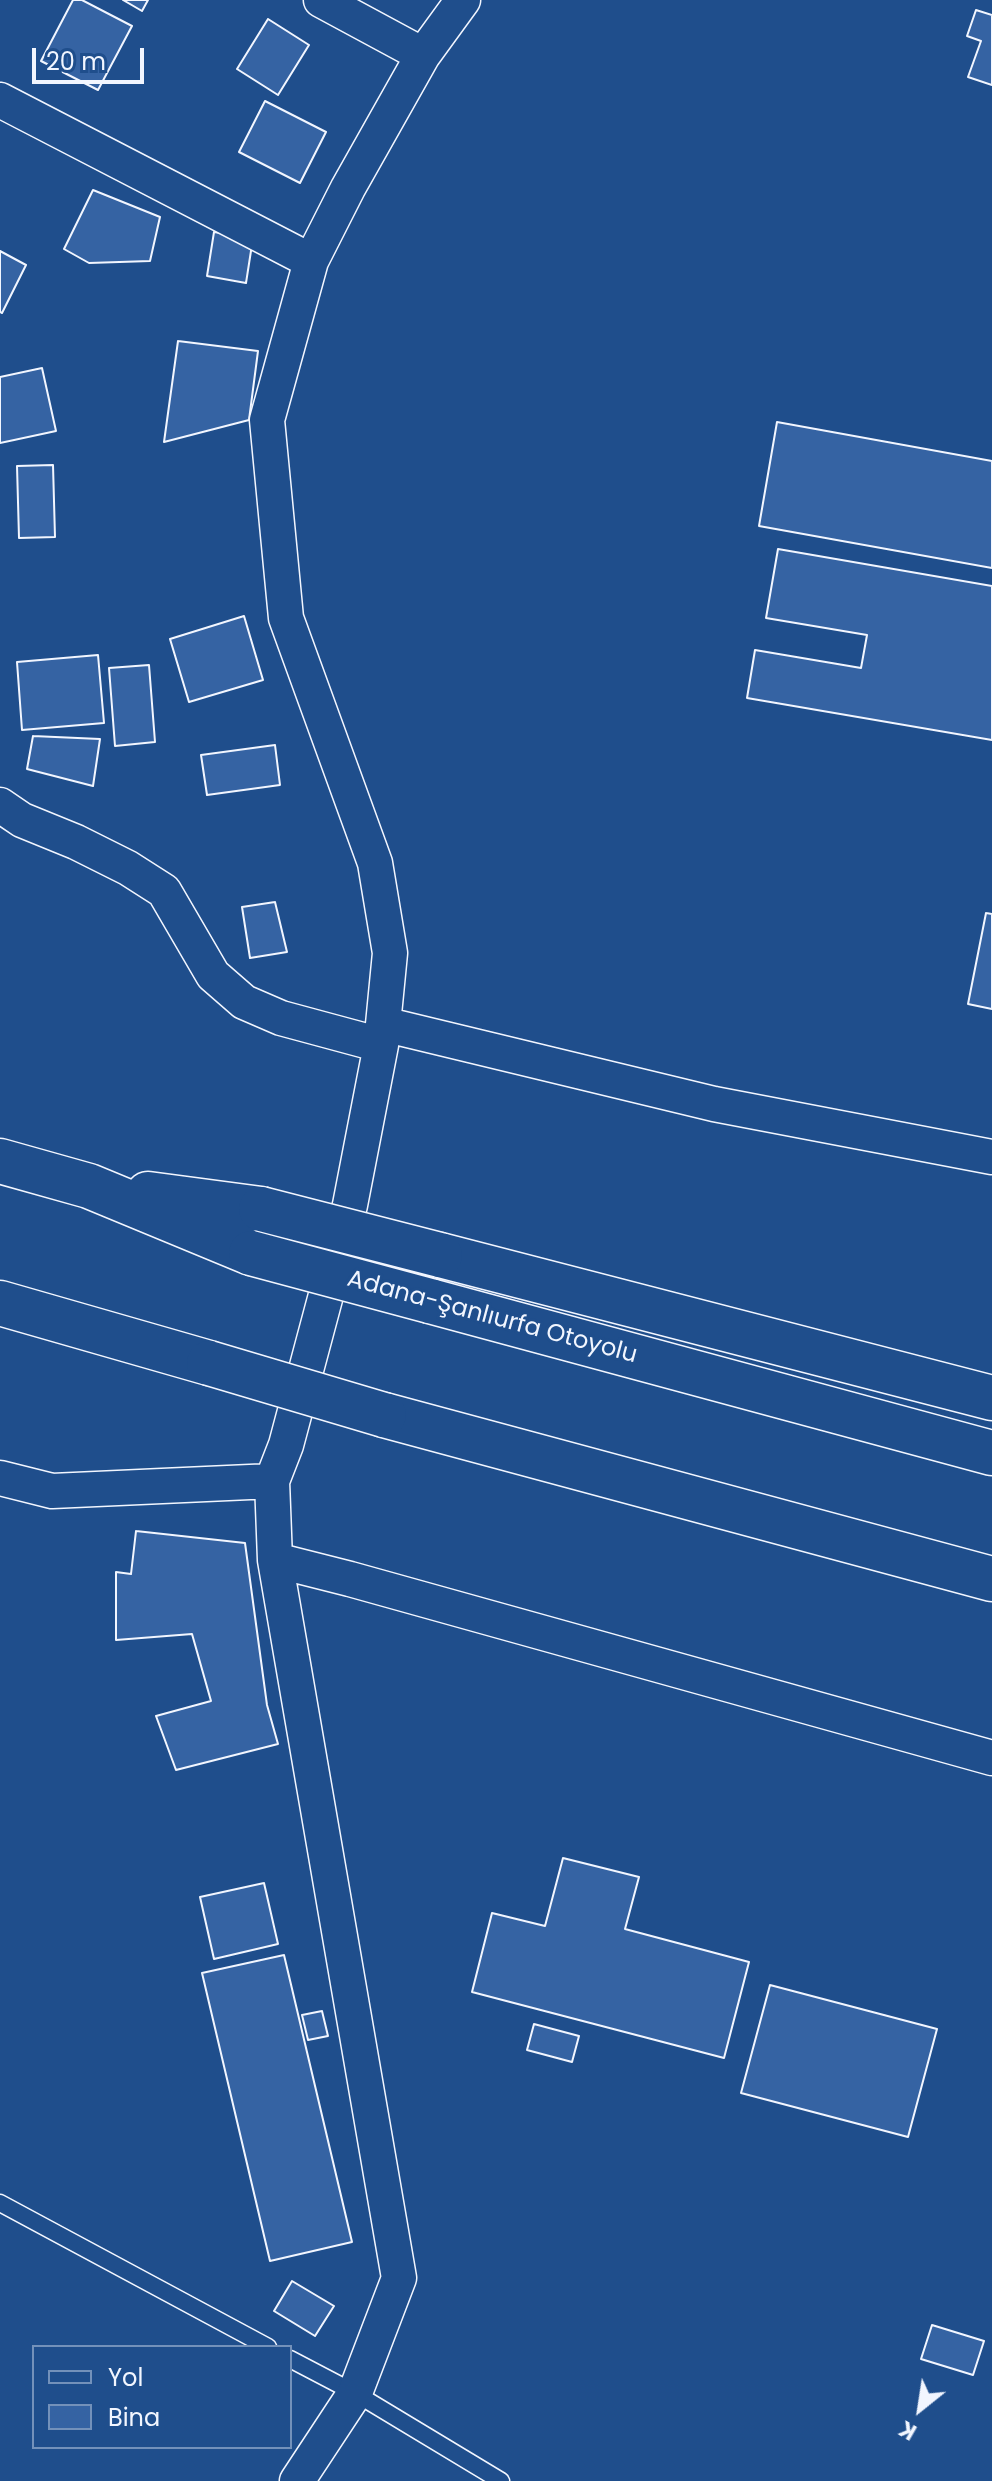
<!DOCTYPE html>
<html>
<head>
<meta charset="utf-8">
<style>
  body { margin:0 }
  #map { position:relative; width:992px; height:2481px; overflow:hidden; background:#1f4e8c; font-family:Poppins,sans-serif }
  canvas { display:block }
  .legend { position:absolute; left:32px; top:2345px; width:260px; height:104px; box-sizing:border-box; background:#1f4e8c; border:2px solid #7391ba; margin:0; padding:10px 14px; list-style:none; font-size:24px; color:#f2f6ff }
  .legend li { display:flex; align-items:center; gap:16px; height:40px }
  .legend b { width:40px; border:2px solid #7391ba }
  .north { position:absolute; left:880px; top:2369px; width:80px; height:80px; -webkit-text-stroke:6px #1f4e8c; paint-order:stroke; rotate:210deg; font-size:22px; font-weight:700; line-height:32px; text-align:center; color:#f2f6ff }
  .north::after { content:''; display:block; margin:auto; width:28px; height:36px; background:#f2f6ff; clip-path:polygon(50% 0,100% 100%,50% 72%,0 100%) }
  .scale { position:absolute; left:32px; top:48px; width:112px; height:36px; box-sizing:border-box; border:4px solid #f2f6ff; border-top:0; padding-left:10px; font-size:24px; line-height:28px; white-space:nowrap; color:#f2f6ff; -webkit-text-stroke:6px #1f4e8c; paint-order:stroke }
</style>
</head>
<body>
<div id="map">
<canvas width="992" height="2481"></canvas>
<ul class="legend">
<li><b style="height:10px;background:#1f4e8c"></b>Yol</li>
<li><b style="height:22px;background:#3563a3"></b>Bina</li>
</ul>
<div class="north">K</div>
<div class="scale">20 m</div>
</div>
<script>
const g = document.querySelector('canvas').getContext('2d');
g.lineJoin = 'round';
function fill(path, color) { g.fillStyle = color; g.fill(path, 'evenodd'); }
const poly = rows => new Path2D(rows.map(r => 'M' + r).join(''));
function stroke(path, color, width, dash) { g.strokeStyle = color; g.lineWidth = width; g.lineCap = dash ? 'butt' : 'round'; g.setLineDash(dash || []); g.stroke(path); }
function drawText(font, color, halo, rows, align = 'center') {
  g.font = font + ' Poppins,sans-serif'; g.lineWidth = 6; g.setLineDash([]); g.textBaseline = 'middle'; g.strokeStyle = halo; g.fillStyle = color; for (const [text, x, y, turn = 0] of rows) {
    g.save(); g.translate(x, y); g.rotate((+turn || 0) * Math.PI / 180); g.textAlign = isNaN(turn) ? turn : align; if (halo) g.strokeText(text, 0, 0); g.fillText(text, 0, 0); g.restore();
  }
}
const building = poly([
  [73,0,82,0,132,26,98,90,41,61,73,0],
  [123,0,148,0,142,11,123,0],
  [976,10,992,15,992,85,968,77,981,41,967,36,976,10],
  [268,19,309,45,278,95,237,69,268,19],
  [265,101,326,132,300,183,239,152,265,101],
  [93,190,160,217,150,261,89,263,64,249,93,190],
  [214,232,253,238,246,283,207,276,214,232],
  [0,251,26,265,2,313,0,312,0,251],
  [178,341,258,351,249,420,164,442,178,341],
  [42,368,56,431,0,443,0,377,42,368],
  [777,422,992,461,992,568,759,526,777,422],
  [53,465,55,537,19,538,17,466,53,465],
  [778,549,992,586,992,740,747,698,755,650,861,668,867,635,766,618,778,549],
  [244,616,263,680,189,702,170,639,244,616],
  [98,655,104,723,22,730,17,662,98,655],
  [149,665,155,742,115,746,109,668,149,665],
  [33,736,100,739,93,786,27,769,33,736],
  [275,745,280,785,207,795,201,755,275,745],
  [275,902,287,952,250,958,242,907,275,902],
  [986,913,992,914,992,1009,968,1004,986,913],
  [136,1531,245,1543,267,1705,278,1744,176,1770,156,1716,211,1701,192,1634,116,1640,116,1572,131,1574,136,1531],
  [563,1858,639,1877,625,1929,749,1962,724,2058,472,1992,492,1913,545,1926,563,1858],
  [264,1883,278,1944,214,1959,200,1897,264,1883],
  [284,1955,352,2242,270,2261,202,1973,284,1955],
  [770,1985,937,2029,908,2137,741,2093,770,1985],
  [322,2011,328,2036,308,2040,302,2015,322,2011],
  [534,2024,579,2036,572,2062,527,2050,534,2024],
  [292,2281,334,2306,315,2336,274,2311,292,2281],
  [932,2325,984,2341,973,2375,921,2359,932,2325]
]);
const service = poly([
  [0,2203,268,2347],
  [290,2359,355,2393,501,2481]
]);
const minor = poly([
  [321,0,423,55],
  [0,100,311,261],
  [0,805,22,820,76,842,128,868,164,891,213,975,244,1002,281,1018,381,1045],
  [383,1024,714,1104,992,1157],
  [0,1478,52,1491,272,1481],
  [275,1560,350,1579,992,1758],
  [297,2481,355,2393,399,2278,275,1560,272,1481,286,1445,350,1205,381,1045,390,953,375,863,286,618,267,420,311,261,348,188,423,55,463,0]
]);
const motorway = poly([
  [0,1161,89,1186,251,1253],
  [148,1194,261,1209],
  [440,1255,992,1398],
  [430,1301,992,1453],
  [0,1303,209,1363],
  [384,1415,992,1579]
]);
const motorwayBridge = poly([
  [261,1209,440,1255],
  [251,1253,430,1301],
  [209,1363,384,1415]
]);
const streetNames = [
  ["Adana-Şanlıurfa Otoyolu",492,1318,15]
];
fill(building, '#3563a3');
stroke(building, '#f2f6ff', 2);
stroke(service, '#f2f6ff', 19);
stroke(minor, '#f2f6ff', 37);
stroke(motorway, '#f2f6ff', 47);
stroke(service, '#1f4e8c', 16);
stroke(minor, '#1f4e8c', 34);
stroke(motorway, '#1f4e8c', 44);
stroke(motorwayBridge, '#f2f6ff', 47, []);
stroke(motorwayBridge, '#1f4e8c', 44);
drawText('24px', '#f2f6ff', '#1f4e8c', streetNames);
</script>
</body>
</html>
